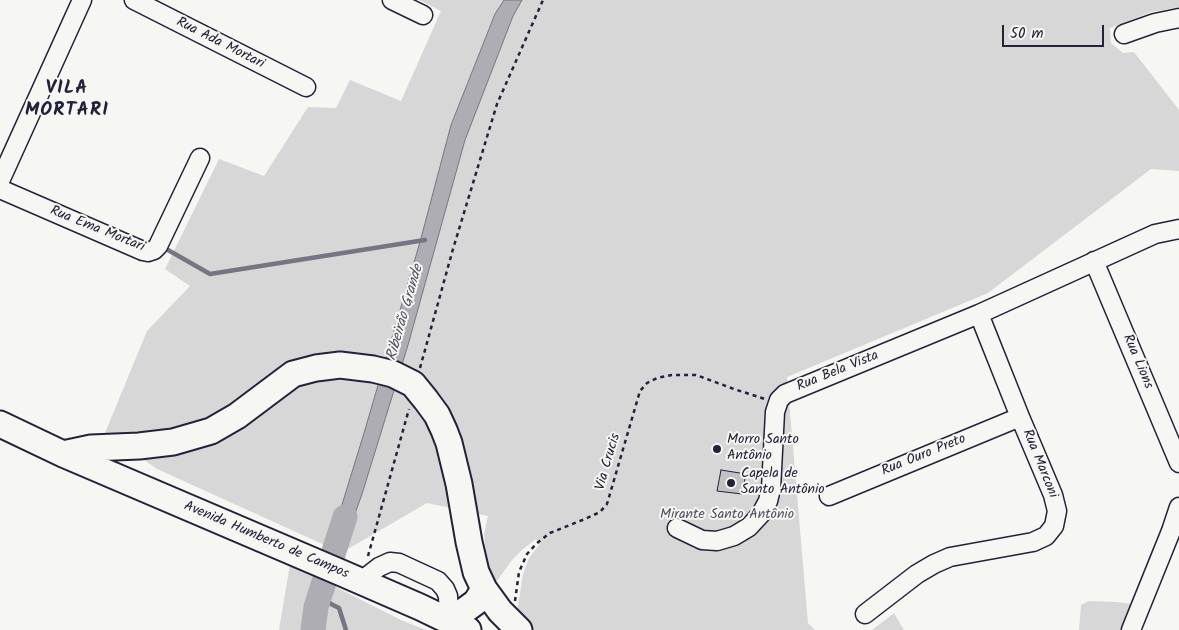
<!DOCTYPE html>
<html>
<head>
<meta charset="utf-8">
<style>
  body { margin:0 }
  #map { position:relative; width:1179px; height:630px; overflow:hidden; background:#f6f6f2; font-family:Kalam,sans-serif }
  canvas { display:block }
  .scale { position:absolute; left:1002px; top:25px; width:102px; height:22px; box-sizing:border-box; border:2px solid #22223b; border-top:0; padding-left:6px; font-size:15px; line-height:18px; white-space:nowrap; color:#22223b; -webkit-text-stroke:4px #f6f6f2; paint-order:stroke }
</style>
</head>
<body>
<div id="map">
<canvas width="1179" height="630"></canvas>
<div class="scale">50 m</div>
</div>
<script>
const g = document.querySelector('canvas').getContext('2d');
g.lineJoin = 'round';
function fill(path, color) { g.fillStyle = color; g.fill(path, 'evenodd'); }
const poly = rows => new Path2D(rows.map(r => 'M' + r).join(''));
function stroke(path, color, width, dash) { g.strokeStyle = color; g.lineWidth = width; g.lineCap = dash ? 'butt' : 'round'; g.setLineDash(dash || []); g.stroke(path); }
function drawText(font, color, halo, rows, align = 'center') {
  g.font = font + ' Kalam,sans-serif'; g.lineWidth = 4; g.setLineDash([]); g.textBaseline = 'middle'; g.strokeStyle = halo; g.fillStyle = color; for (const [text, x, y, turn = 0] of rows) {
    g.save(); g.translate(x, y); g.rotate((+turn || 0) * Math.PI / 180); g.textAlign = isNaN(turn) ? turn : align; if (halo) g.strokeText(text, 0, 0); g.fillText(text, 0, 0); g.restore();
  }
}
const green = poly([
  [419,0,504,0,495,14,451,125,420,242,364,433,329,547,157,469,105,433,147,331,190,286,165,269,219,159,264,176,308,107,336,108,350,80,401,101,441,11],
  [522,0,1179,0,1179,7,1151,12,1110,28,1111,43,1123,53,1134,52,1179,110,1179,171,1151,169,988,293,787,377,808,623,815,630,532,630,515,625,523,574,529,558,539,545,536,539,523,549,512,560,497,581,488,578,484,534,488,516,427,503,341,553,362,494,408,345,465,140,513,16],
  [290,564,401,620,426,630,279,630],
  [1089,601,1116,602,1134,604,1122,630,1079,630,1081,605],
  [894,613,904,630,872,630]
]);
const water = poly([
  [504,0,522,0,513,16,465,140,408,345,362,494,341,553,329,547,364,433,420,242,451,125,495,14,504,0]
]);
const stream = poly([
  [168,250,210,274,425,240],
  [322,589,325,598,331,604,339,608,346,630]
]);
const river = poly([
  [313,630,316,607,345,517]
]);
const building = poly([
  [721,470,746,474,742,494,717,491,721,470]
]);
const path = poly([
  [420,368,453,249,497,104,543,0],
  [368,556,409,409],
  [515,601,519,572,527,554,537,543,550,533,585,519,600,512,607,504,640,391,647,383,657,378,672,375,696,375,734,389,765,399]
]);
const minor = poly([
  [134,0,306,87],
  [392,0,423,15],
  [1124,34,1155,23,1179,18],
  [0,181,82,0],
  [0,189,143,251,148,252,154,250,158,246,200,158],
  [1094,261,1179,463],
  [829,496,1020,417],
  [677,528,702,540,717,541,734,536,749,527,761,514,768,501,771,489,775,412,779,400,785,394,979,314,1155,234,1179,229],
  [361,581,379,567,390,562,399,563,438,581,445,589,448,596,449,620],
  [865,614,917,574,934,564,950,557,1033,542,1046,536,1054,526,1057,511,1053,495,1020,417,979,314],
  [1131,630,1171,531,1179,507]
]);
const highway = poly([
  [0,424,63,454,344,574,420,607,468,630],
  [63,454,91,448,139,446,173,442,211,431,237,416,293,374,316,368,340,365,373,369,393,374,413,384,426,400,437,415,444,430,449,443,459,484,469,542,476,572,484,589,500,611,519,630],
  [453,622,465,610,476,602,484,589]
]);
const markers = [
  [717,449,5,"#22223b"],
  [731,483,5,"#22223b"]
];
const streetNames = [
  ["Rua Ada Mortari",220,44,27],
  ["Rua Ema Mortari",97,230,22],
  ["Rua Lions",1137,362,67],
  ["Rua Bela Vista",838,372,-22],
  ["Rua Ouro Preto",924,456,-22],
  ["Via Crucis",609,462,-74],
  ["Rua Marconi",1039,464,68],
  ["Avenida Humberto de Campos",266,541,23]
];
const poiNames = [
  ["Morro Santo",727,441],
  ["Antônio",727,457],
  ["Capela de",741,475],
  ["Santo Antônio",741,491]
];
const parkNames = [
  ["Mirante Santo Antônio",727,516]
];
const waterNames = [
  ["Ribeirão Grande",406,313,-74]
];
const districtNames = [
  ["VILA",67,90],
  ["MORTARI",67,112]
];
fill(green, '#d7d7d7');
fill(water, '#adadb3');
stroke(water, '#757583', 1);
stroke(stream, '#757583', 4.5);
stroke(river, '#adadb3', 25);
fill(building, '#c2c2c4');
stroke(building, '#22223b', 1);
stroke(minor, '#22223b', 21);
stroke(highway, '#22223b', 29);
stroke(path, '#22223b', 2.5, [4, 4]);
stroke(minor, '#f6f6f2', 18);
stroke(highway, '#f6f6f2', 25);
for (const [x, y, r, color] of markers) { const dot = new Path2D(); dot.arc(x, y, r, 0, 2 * Math.PI); g.fillStyle = color; g.fill(dot); stroke(dot, '#f6f6f2', 2); }
drawText('14px', '#22223b', '#f6f6f2', streetNames);
drawText('14px', '#22223b', '#f6f6f2', poiNames, 'left');
drawText('14px', '#4f4f62', '#f6f6f2', parkNames);
drawText('italic 15px', '#535365', '#f6f6f2', waterNames);
g.letterSpacing = '1px';
drawText('bold 19px', '#22223b', '#f6f6f2', districtNames);
g.letterSpacing = '0px';
</script>
</body>
</html>
